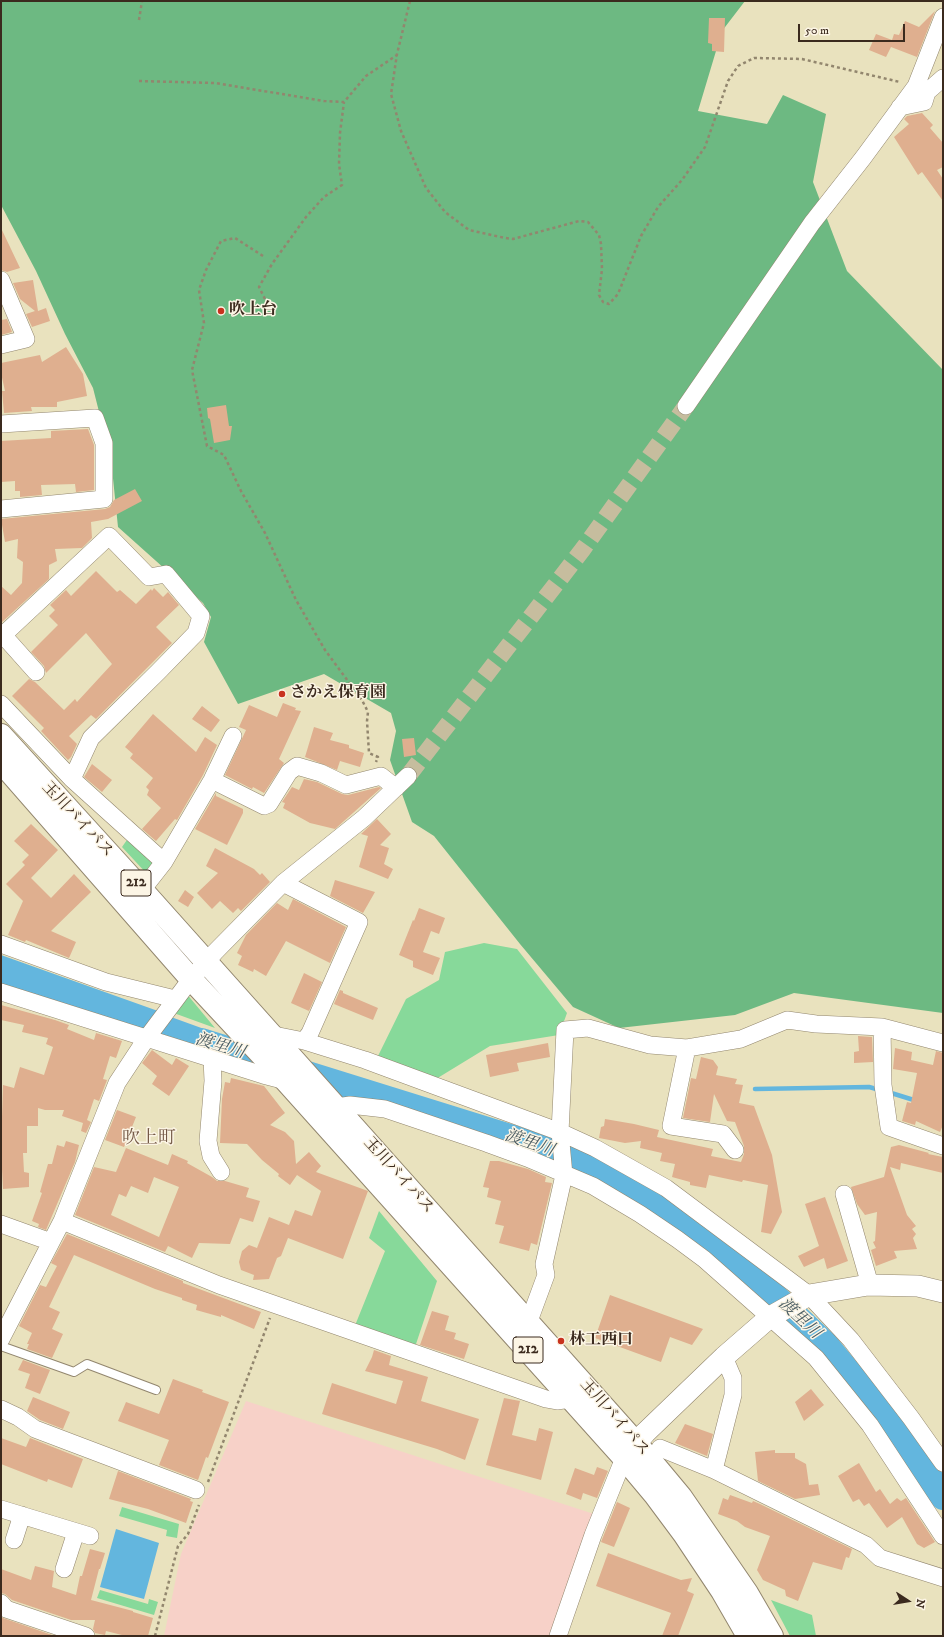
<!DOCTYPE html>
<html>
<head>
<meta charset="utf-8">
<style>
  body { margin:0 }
  #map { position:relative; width:944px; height:1637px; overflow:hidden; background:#e9e2be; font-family:"IM FELL DW Pica",serif }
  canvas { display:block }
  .frame { position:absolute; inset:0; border:2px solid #3b2a1e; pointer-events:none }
  .north { position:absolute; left:888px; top:1581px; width:40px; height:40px; -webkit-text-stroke:3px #fcf5e5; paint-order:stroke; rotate:102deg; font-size:11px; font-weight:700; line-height:16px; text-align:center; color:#3b2a1e }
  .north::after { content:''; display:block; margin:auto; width:14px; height:18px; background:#3b2a1e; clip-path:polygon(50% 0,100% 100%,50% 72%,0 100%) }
  .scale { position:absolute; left:798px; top:24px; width:107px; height:18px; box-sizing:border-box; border:2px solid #3b2a1e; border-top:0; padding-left:5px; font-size:12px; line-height:14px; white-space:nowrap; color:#3b2a1e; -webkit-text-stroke:3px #fcf5e5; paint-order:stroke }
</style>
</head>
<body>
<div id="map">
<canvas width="944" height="1637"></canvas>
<div class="frame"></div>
<div class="north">N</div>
<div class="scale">50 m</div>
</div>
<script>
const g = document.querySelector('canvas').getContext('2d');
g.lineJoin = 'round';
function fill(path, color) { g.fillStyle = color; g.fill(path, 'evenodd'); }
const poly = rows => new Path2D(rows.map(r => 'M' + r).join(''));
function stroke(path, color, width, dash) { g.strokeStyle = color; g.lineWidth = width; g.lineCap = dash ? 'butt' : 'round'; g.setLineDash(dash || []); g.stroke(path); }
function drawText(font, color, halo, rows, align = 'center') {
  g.font = font + ' "IM FELL DW Pica","Noto Serif JP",serif'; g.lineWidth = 3; g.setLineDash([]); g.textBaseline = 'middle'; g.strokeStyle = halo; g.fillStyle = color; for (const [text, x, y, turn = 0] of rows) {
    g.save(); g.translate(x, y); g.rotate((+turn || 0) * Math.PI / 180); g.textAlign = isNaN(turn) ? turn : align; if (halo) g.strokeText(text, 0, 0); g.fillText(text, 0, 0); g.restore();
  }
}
const built = poly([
  [246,1401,594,1514,551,1636,164,1636,181,1554]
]);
const green = poly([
  [129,837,157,862,147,874,122,847],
  [484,943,517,949,567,1013,559,1035,490,1046,436,1079,378,1056,406,999,439,980,445,952],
  [186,993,215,1028,171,1012],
  [379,1211,437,1281,414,1350,354,1328,385,1251,369,1238],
  [122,1507,179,1524,177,1538,166,1536,167,1530,119,1516],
  [100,1590,148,1604,149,1599,158,1602,154,1615,97,1598],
  [771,1600,812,1615,816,1636,790,1636]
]);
const forest = poly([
  [1,1,745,1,722,31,698,111,767,124,783,95,826,114,813,182,847,271,943,370,943,1013,794,993,735,1015,619,1028,573,1007,520,944,434,836,412,822,390,760,396,731,391,713,324,674,238,704,204,642,211,617,203,603,118,527,111,459,93,388,65,334,36,271,1,205]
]);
const water = poly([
  [1,955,158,1011,143,1031,1,988],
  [171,1017,218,1034,239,1056,157,1034],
  [116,1529,159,1543,144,1599,100,1587]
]);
const stream = poly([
  [755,1089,869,1087,880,1090],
  [888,1092,917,1101]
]);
const river = poly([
  [201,1041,545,1148,575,1160,656,1205,765,1287,826,1345,901,1435,943,1497]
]);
const building = poly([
  [935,11,917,57,891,47,886,57,869,50,876,34,892,40,894,34,899,35,905,21,919,27],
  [709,18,725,18,724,52,712,51,712,44,708,43],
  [922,113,933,125,930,128,943,143,943,167,937,170,943,179,943,201,922,172,918,175,894,137,909,124,904,119,907,116],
  [1,228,20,268,7,272,1,270],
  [33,280,38,311,46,308,50,321,32,327,26,314,35,311,20,299,13,283],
  [7,319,12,332,1,335,1,320],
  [66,347,83,374,87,396,57,402,57,407,31,407,32,411,4,413,2,391,5,391,1,373,1,363,40,355,42,362],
  [226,405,229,426,232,426,230,440,214,443,210,419,208,418,207,408],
  [88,429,94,445,94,490,76,492,75,484,41,485,42,495,20,497,20,491,15,491,15,481,1,482,1,441,51,438,51,431],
  [135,489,142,501,108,519,91,522,92,538,82,548,55,549,57,561,49,565,49,579,1,623,1,586,11,595,22,583,23,562,17,558,18,539,5,542,1,519,105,509,110,507,114,500],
  [96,571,117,592,120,590,136,604,151,589,152,591,154,588,163,597,168,592,179,605,156,627,172,643,96,719,91,715,69,736,77,744,71,757,68,760,41,731,44,728,12,696,29,679,35,682,64,710,75,699,77,702,112,664,86,633,46,673,44,666,31,652,58,625,49,616,55,610,50,605,66,590,71,596],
  [283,703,296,708,295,710,301,711,279,759,284,763,264,793,253,787,252,789,225,775,246,730,239,727,249,705,277,717],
  [202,706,220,720,211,732,192,719],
  [153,714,196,752,205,737,217,745,203,775,177,820,175,819,156,841,142,829,161,808,147,795,149,790,146,787,153,778,130,758,133,754,125,747],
  [314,727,333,733,330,740,349,745,349,748,364,753,360,767,340,761,337,770,305,757],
  [414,738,416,755,404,757,402,739],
  [92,764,112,780,102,792,84,777],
  [304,779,317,782,342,794,348,795,379,787,381,788,335,829,310,823,283,808,285,803,282,802,292,787,299,790],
  [216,793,216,796,243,809,243,813,227,845,195,829],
  [377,819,391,834,380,845,389,848,384,864,393,869,388,879,359,867,368,836,361,834],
  [31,824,58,850,31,878,51,898,74,874,91,892,51,931,76,942,69,958,26,940,25,942,8,935,23,901,6,884,25,865,22,862,29,855,14,841],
  [215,848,254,869,260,875,262,873,270,882,241,911,238,908,233,913,220,901,212,909,197,893,218,873,206,866],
  [335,880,375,892,363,913,330,896],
  [185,890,194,897,188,907,178,901],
  [293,899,346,927,330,963,286,941,266,976,254,969,253,972,238,965,242,956,237,953,246,935,277,903,288,910],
  [419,908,445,918,439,934,431,931,423,952,440,958,433,975,413,967,413,961,399,955,413,920,414,921],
  [304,973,322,982,309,1011,291,1003],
  [340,990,343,991,343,993,378,1008,373,1020,334,1004],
  [1,1005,55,1020,69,1025,67,1029,94,1040,96,1033,122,1041,116,1058,110,1056,103,1079,107,1080,99,1101,94,1099,87,1120,91,1122,86,1133,81,1131,83,1123,62,1116,64,1110,45,1110,38,1108,38,1126,27,1126,27,1153,23,1153,24,1172,29,1173,29,1187,3,1189,1,1149,3,1085,14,1088,20,1067,44,1075,53,1047,46,1044,48,1038,22,1032,24,1025,1,1020],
  [858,1036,872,1037,873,1062,854,1063,854,1052,859,1051],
  [548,1043,550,1057,517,1063,519,1071,490,1077,486,1055],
  [895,1048,912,1052,911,1060,933,1065,936,1051,943,1053,943,1125,940,1132,916,1121,915,1125,902,1121,907,1102,911,1103,917,1073,893,1069],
  [152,1050,172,1065,176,1058,189,1066,169,1096,152,1084,157,1076,142,1063],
  [701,1057,713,1060,718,1067,716,1075,737,1079,735,1084,743,1085,739,1103,754,1106,772,1155,782,1212,771,1234,761,1232,768,1185,743,1180,742,1182,709,1175,706,1188,690,1185,690,1182,672,1177,675,1164,660,1161,662,1153,640,1148,641,1141,625,1143,599,1138,601,1127,604,1126,605,1119,634,1124,659,1130,657,1137,713,1149,711,1156,741,1162,744,1154,744,1146,735,1122,727,1121,714,1094,710,1122,683,1118,691,1078,696,1079],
  [231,1078,264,1086,285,1113,270,1125,285,1132,294,1141,296,1164,309,1152,321,1166,316,1172,368,1191,343,1259,288,1238,281,1256,277,1258,269,1279,253,1280,254,1275,241,1270,239,1262,242,1251,249,1245,257,1248,269,1217,289,1225,295,1210,312,1216,321,1191,297,1175,290,1185,278,1176,279,1174,262,1160,247,1144,220,1143,222,1099,225,1082,230,1083],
  [117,1110,136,1117,124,1147,105,1140],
  [66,1141,79,1145,75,1162,46,1230,38,1227,39,1224,32,1221,42,1193,40,1192,48,1164,52,1164,57,1145,64,1147],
  [899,1145,929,1153,928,1154,943,1157,943,1173,901,1163,900,1170,890,1167,907,1215,916,1226,912,1229,916,1234,913,1238,917,1249,894,1251,897,1258,876,1266,871,1250,876,1248,873,1242,875,1241,877,1212,865,1215,857,1204,851,1187,884,1177,891,1147],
  [126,1148,168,1165,172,1154,188,1161,187,1163,212,1177,217,1181,225,1181,249,1188,246,1197,260,1201,253,1222,240,1218,230,1244,199,1243,192,1258,168,1246,165,1252,75,1215,94,1167,116,1172],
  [154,1177,179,1187,159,1237,111,1215,119,1194,126,1197,131,1186,148,1193],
  [490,1161,499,1161,528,1169,546,1177,545,1182,552,1183,537,1245,531,1243,529,1251,499,1243,504,1226,495,1224,501,1201,487,1197,489,1188,483,1187],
  [825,1197,848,1261,827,1269,824,1258,804,1267,798,1256,819,1246,805,1204],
  [67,1234,183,1281,183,1283,261,1312,254,1329,221,1315,221,1317,196,1310,197,1305,182,1300,182,1298,155,1289,74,1255,49,1307,60,1312,52,1329,63,1334,52,1358,27,1349,29,1344,27,1344,32,1333,19,1326,40,1285,46,1287,57,1266,51,1263],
  [610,1295,703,1329,692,1345,670,1337,661,1362,595,1338],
  [432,1311,449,1316,445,1330,456,1333,454,1339,469,1344,464,1359,420,1345],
  [374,1350,391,1356,389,1365,428,1377,421,1401,479,1419,465,1460,437,1449,322,1414,332,1383,396,1404,403,1381,365,1371,372,1357],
  [23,1360,50,1370,40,1394,25,1388,30,1374,18,1370],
  [173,1379,203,1390,202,1392,229,1402,208,1458,206,1457,198,1480,159,1465,169,1440,118,1421,126,1402,159,1414],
  [811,1389,824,1405,804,1421,795,1402],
  [33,1397,70,1412,63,1429,40,1420,27,1411],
  [504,1398,520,1401,512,1435,536,1441,539,1428,553,1432,541,1480,486,1465],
  [685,1424,713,1434,707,1456,675,1443],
  [1,1438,26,1447,30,1438,83,1459,72,1488,48,1479,47,1482,1,1464],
  [775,1450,775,1453,795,1453,795,1458,806,1464,809,1485,818,1484,820,1495,795,1499,758,1481,755,1452],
  [859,1463,876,1492,880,1489,890,1504,897,1498,901,1501,906,1498,935,1542,924,1548,917,1544,902,1517,887,1528,869,1503,864,1506,859,1499,853,1502,838,1476],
  [597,1467,608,1471,597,1498,583,1493,581,1500,566,1494,575,1468,594,1475],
  [118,1471,191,1499,190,1501,193,1502,186,1523,148,1509,109,1499],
  [730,1495,752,1503,753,1501,760,1504,852,1549,849,1558,846,1557,842,1570,813,1562,798,1601,786,1596,785,1590,763,1580,757,1570,770,1536,745,1527,737,1521,718,1514,723,1498,728,1500],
  [617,1502,630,1508,614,1547,601,1542],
  [90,1549,105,1553,100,1569,99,1569,91,1600,133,1611,133,1612,153,1618,148,1636,126,1636,106,1631,105,1635,95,1633,93,1629,95,1620,71,1620,12,1600,5,1594,1,1593,1,1569,31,1580,35,1566,54,1571,52,1587,76,1595,80,1576,82,1576],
  [608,1553,681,1580,692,1578,687,1591,694,1594,678,1636,662,1636,671,1613,596,1586],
  [1,1617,3,1618,55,1636,1,1636]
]);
const minorTunnel = poly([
  [408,776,583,549,686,406]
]);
const path = poly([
  [410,1,397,54,391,94,401,131,426,188,445,212,469,230,505,238,513,239,579,221,588,222,599,235,601,244,602,269,599,295,603,302,609,304,618,294,641,236,658,207,682,180,705,147,728,81,738,66,754,58,802,59,900,82],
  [139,20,142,1],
  [139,81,215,83,324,101,344,102,366,76,397,55],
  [263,256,235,238,221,241,206,270,199,290,204,323,192,370,207,446,224,455,241,491,265,533,296,600,325,650,362,700,368,712,367,721,369,753,378,757,376,762],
  [265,299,259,287,272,264,306,217,324,197,342,185,339,164,340,133,344,102],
  [208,1482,270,1318],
  [155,1636,178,1546,188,1534,199,1505]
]);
const service = poly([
  [1,1346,74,1372,87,1364,156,1390]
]);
const minor = poly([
  [900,107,924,102,927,92,943,78],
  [1,280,26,339,1,345],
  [686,406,812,223,863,158,916,86,943,17],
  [1,424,95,418,104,443,104,499,1,509],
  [3,635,36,672],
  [1,637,109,536,149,577,166,574,201,616,196,633,158,672,91,738,72,779],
  [1,704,72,779,164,862],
  [212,780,264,806,269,804,289,772,297,766,321,773,346,785,381,776,396,788],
  [283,883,359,922,310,1033,304,1041],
  [142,890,164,862,212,780,233,736],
  [1,944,106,982,175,999],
  [1,992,263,1075,286,1081],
  [882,1027,883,1085,889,1127,943,1146],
  [269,1034,304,1041,365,1060,560,1132,595,1148,666,1188,809,1295,851,1340,911,1418,943,1463],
  [687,1048,671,1126,723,1134,735,1150],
  [212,1058,213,1081,208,1141,211,1156,221,1172],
  [329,1114,337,1107,350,1105,385,1109,486,1143,527,1158,593,1186,640,1214,677,1239,704,1259,816,1358,870,1425,943,1536],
  [844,1194,870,1285],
  [62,1221,219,1285,546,1399,557,1401,570,1399],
  [1,1224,51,1242],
  [525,1332,546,1275,544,1264,564,1175,560,1132,565,1030,588,1028,650,1045,687,1048,741,1039,787,1020,816,1024,882,1027,943,1043],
  [1,1339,62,1221,117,1083,146,1039,191,979,215,952,283,883,364,818,408,776],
  [724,1357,733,1378,733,1395,714,1470,866,1545,880,1558,943,1578],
  [1,1409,18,1417,35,1429,196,1490],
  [660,1448,714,1470],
  [1,1509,90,1536],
  [14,1540,22,1515],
  [64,1569,76,1532],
  [1,1603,6,1609,86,1636],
  [558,1636,593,1535,624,1458]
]);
const tertiary = poly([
  [625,1456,645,1433,724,1357,770,1317,809,1295,868,1285,918,1286,943,1292]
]);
const trunk = poly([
  [1,735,142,890,636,1443,681,1497,747,1593,772,1636],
  [1,762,191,979,286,1081,624,1458,655,1495,684,1534,722,1591,748,1636]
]);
const markers = [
  [221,311,4,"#c8321e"],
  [282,694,4,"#c8321e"],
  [561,1341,4,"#c8321e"]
];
const shields = [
  [136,883,30],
  [528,1350,30]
];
const shieldNames = [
  ["212",136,883],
  ["212",528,1350]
];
const poiNames = [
  ["吹上台",229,311],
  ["さかえ保育園",290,694],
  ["林工西口",569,1341]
];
const streetNames = [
  ["玉川バイパス",77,820,47],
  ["玉川バイパス",398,1176,48],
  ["玉川バイパス",614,1418,49]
];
const waterNames = [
  ["渡里川",220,1047,17],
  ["渡里川",529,1144,19],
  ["渡里川",799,1319,43]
];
const quarterNames = [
  ["吹上町",149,1139]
];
fill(built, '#f7d1c8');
fill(green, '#87d99a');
fill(forest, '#6db982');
fill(water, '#63b6de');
stroke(stream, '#63b6de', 4.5);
stroke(river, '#63b6de', 26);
fill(building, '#dfaf8f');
stroke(minorTunnel, '#c6bd9e', 17, [17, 8]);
stroke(service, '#92866e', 10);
stroke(minor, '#92866e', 18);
stroke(tertiary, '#92866e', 22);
stroke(trunk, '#92866e', 24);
stroke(path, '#92866e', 2.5, [3, 3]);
stroke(service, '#fff', 8);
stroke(minor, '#fff', 17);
stroke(tertiary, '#fff', 21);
stroke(trunk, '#fff', 22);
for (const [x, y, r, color] of markers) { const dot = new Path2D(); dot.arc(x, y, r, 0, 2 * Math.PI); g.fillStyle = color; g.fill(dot); stroke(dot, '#fcf5e5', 1.5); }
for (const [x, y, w] of shields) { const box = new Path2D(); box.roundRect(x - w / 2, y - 13, w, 26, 3); g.fillStyle = '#fcf5e5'; g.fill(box); stroke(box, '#3b2a1e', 1); }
drawText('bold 15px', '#3b2a1e', null, shieldNames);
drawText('bold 16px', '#3b2a1e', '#fcf5e5', poiNames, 'left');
drawText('16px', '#3b2a1e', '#fcf5e5', streetNames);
drawText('italic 17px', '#495b61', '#fcf5e5', waterNames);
drawText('18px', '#745946', '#fcf5e5', quarterNames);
</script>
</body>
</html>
